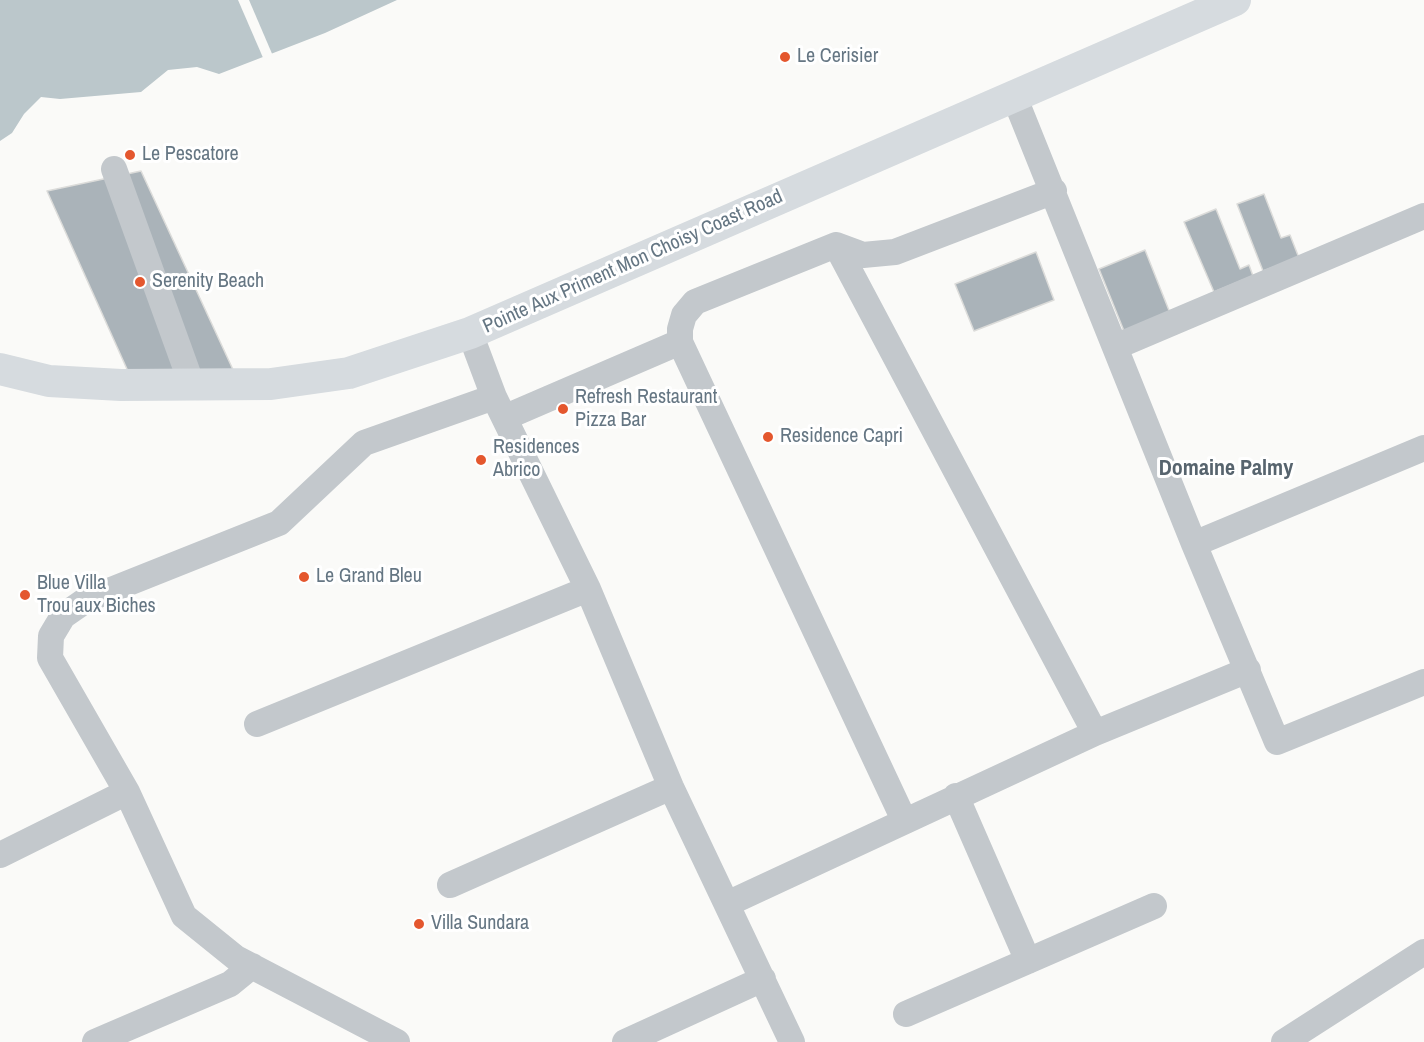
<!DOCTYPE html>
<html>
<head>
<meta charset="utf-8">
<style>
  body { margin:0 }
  canvas { display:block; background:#fafaf8 }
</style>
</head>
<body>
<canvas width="1424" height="1042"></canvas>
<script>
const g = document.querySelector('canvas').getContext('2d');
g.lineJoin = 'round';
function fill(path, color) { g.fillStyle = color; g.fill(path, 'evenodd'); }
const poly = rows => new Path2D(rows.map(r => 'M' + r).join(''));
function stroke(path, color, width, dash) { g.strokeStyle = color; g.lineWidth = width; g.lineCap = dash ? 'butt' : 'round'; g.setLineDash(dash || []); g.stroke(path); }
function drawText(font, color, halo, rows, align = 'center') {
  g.font = font + ' "Archivo Narrow",sans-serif'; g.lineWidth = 6; g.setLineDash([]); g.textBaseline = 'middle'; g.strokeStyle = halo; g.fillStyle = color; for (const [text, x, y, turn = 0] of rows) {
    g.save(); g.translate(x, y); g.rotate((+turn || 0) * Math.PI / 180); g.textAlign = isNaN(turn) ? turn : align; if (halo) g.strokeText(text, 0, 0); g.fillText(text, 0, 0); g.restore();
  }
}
const water = poly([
  [0,0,397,0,325,33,219,74,197,67,168,70,141,92,60,99,41,97,24,114,12,133,0,141]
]);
const pier = poly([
  [238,0,249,0,273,56,264,60]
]);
const building = poly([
  [141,171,235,374,131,378,47,191,141,171],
  [1264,194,1281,238,1290,235,1299,258,1263,271,1237,204,1264,194],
  [1216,209,1240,269,1249,265,1253,276,1214,292,1184,222,1216,209],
  [1145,250,1172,318,1126,336,1099,269,1145,250],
  [1036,252,1054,300,974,331,955,284,1036,252]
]);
const minor = poly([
  [1014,96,1194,544,1277,742,1424,682],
  [114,169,192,385],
  [836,245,1095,733],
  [470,333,494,397,588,589,671,787,792,1042],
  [1115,347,1424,216],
  [506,417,680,342],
  [1194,544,1424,448],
  [257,724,588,589],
  [956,796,1028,961],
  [904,820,680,342,680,329,684,315,695,302,836,245,863,255,895,252,1054,191],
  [0,855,127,792],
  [450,885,671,787],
  [727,904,1095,733,1248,670],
  [906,1014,1154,906],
  [95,1042,230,984,252,966],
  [397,1042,236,958,184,916,127,792,50,658,51,636,63,616,86,600,279,523,364,443,494,397],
  [625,1042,763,979],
  [1284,1042,1424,952]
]);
const major = poly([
  [0,369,49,381,121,385,271,384,349,373,470,333,1235,0]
]);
const markers = [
  [785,57,6,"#e4572e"],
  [130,155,6,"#e4572e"],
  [140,282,6,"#e4572e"],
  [563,409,6,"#e4572e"],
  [768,437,6,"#e4572e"],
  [481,460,6,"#e4572e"],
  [304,577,6,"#e4572e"],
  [25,595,6,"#e4572e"],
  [419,924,6,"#e4572e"]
];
const poiNames = [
  ["Le Cerisier",797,57],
  ["Le Pescatore",142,155],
  ["Serenity Beach",152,282],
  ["Refresh Restaurant",575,398],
  ["Pizza Bar",575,421],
  ["Residence Capri",780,437],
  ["Residences",493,448],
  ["Abrico",493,471],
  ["Le Grand Bleu",316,577],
  ["Blue Villa",37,584],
  ["Trou aux Biches",37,607],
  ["Villa Sundara",431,924]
];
const streetNames = [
  ["Pointe Aux Priment Mon Choisy Coast Road",633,262,-24]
];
const quarterNames = [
  ["Domaine Palmy",1226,469]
];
fill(water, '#bbc7cb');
fill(pier, '#fafaf8');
fill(building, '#aab3b9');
stroke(building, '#dcdcda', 1.5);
stroke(minor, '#c3c8cc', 26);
stroke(major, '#d6dbdf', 32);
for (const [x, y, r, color] of markers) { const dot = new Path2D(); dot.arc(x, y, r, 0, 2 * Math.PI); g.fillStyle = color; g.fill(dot); stroke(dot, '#fff', 2); }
drawText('20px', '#657683', '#fff', poiNames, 'left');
drawText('20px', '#657683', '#fff', streetNames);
drawText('bold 22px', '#57646e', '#fff', quarterNames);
</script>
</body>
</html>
